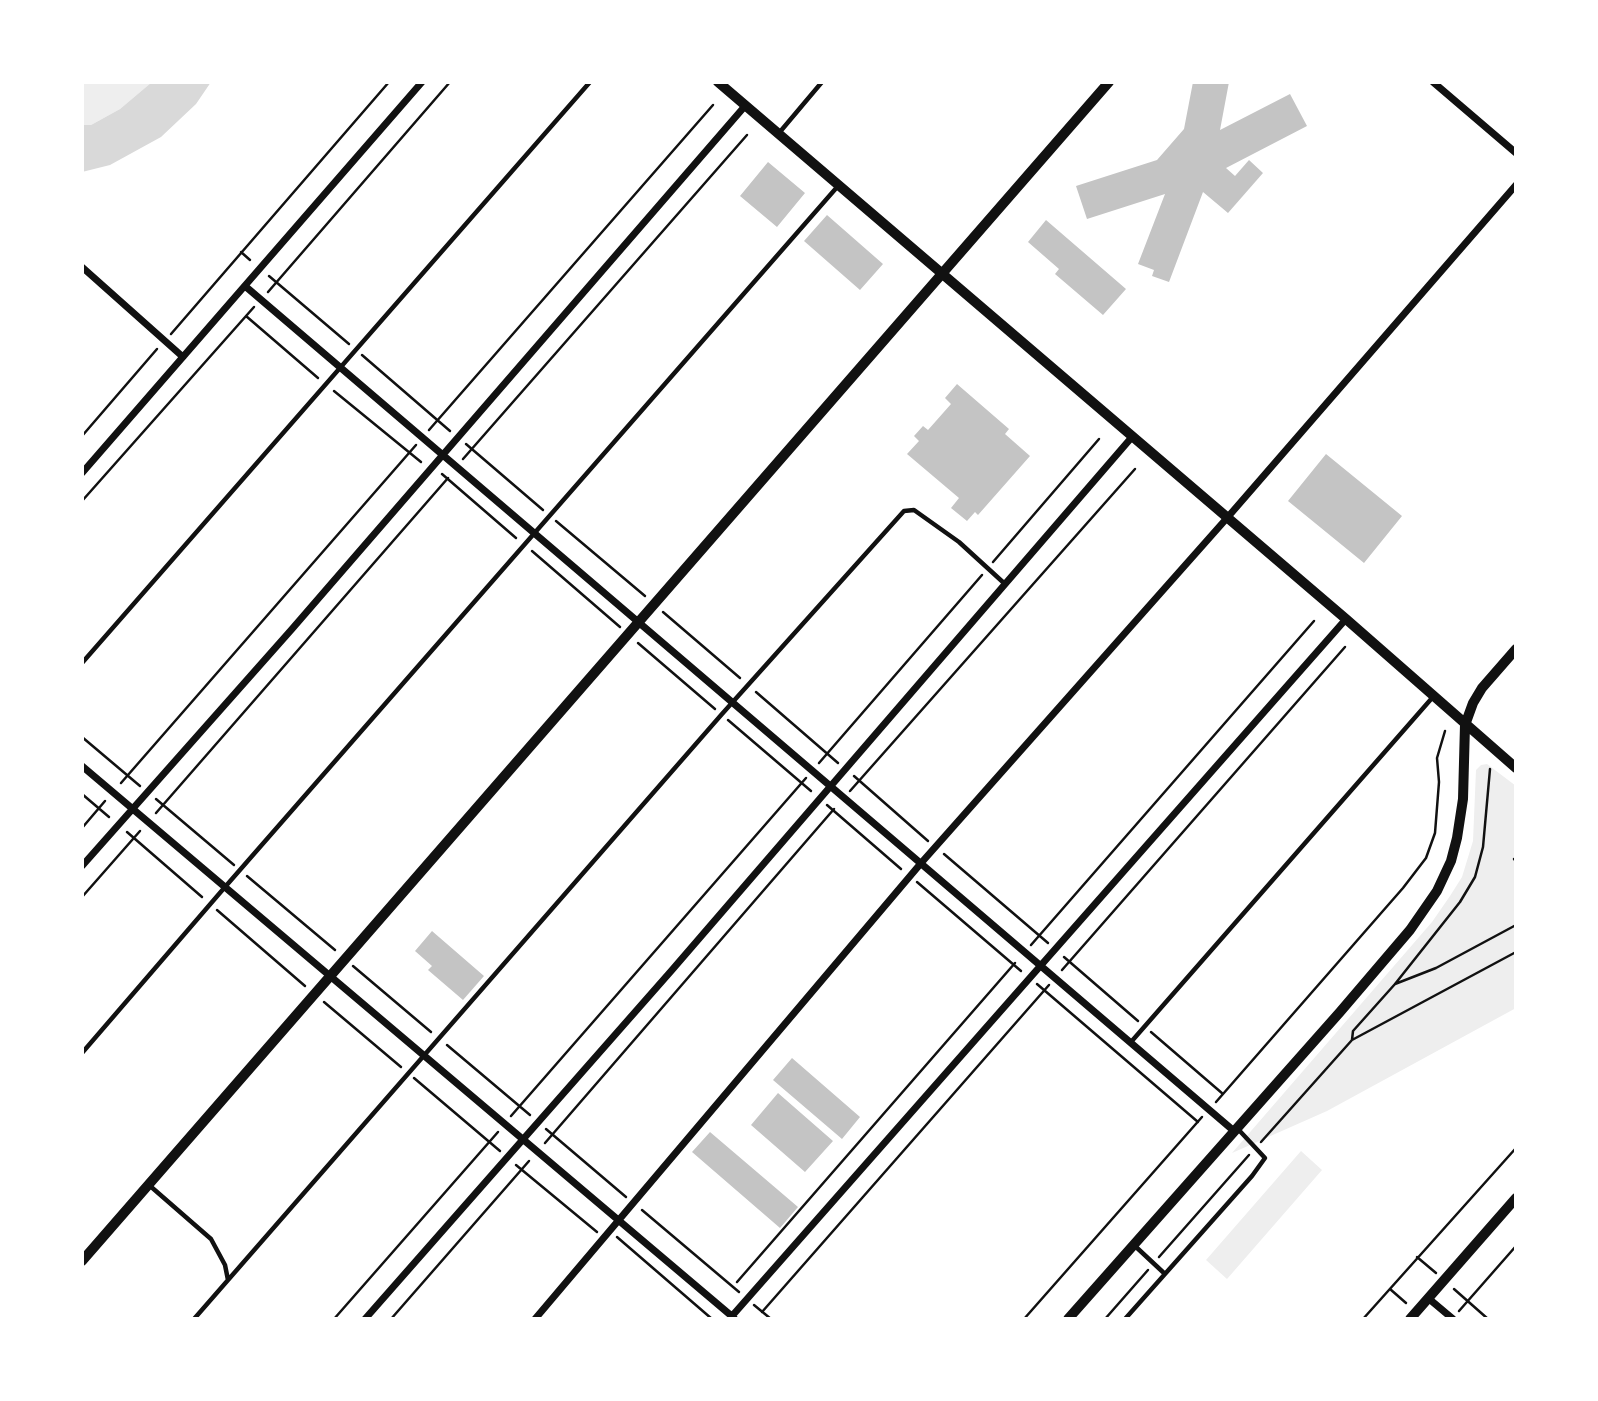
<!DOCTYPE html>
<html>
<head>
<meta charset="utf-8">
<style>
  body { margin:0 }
  #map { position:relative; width:1598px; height:1401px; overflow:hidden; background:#fff; font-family:"IBM Plex Sans",sans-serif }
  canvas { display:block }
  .frame { position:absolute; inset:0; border:84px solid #fff; pointer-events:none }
</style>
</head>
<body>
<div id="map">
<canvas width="1598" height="1401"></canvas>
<div class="frame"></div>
</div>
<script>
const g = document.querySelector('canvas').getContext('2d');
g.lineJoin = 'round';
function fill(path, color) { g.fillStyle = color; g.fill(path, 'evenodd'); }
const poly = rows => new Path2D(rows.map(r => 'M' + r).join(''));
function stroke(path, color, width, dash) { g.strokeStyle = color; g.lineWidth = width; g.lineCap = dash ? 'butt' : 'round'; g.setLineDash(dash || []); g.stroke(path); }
const green = poly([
  [82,82,152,82,120,109,91,125,82,125],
  [1487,764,1516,786,1516,1008,1327,1111,1232,1153,1432,922,1450,896,1462,877,1473,841,1476,770,1481,765],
  [1301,1151,1322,1170,1227,1279,1206,1260]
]);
const water = poly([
  [152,82,211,82,196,104,161,137,110,165,82,172,82,125,91,125,120,109]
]);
const building = poly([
  [1193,82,1229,82,1220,130,1290,94,1307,126,1226,168,1235,176,1249,160,1263,173,1228,213,1203,192,1169,282,1152,276,1154,270,1138,264,1165,194,1087,219,1076,186,1157,160,1184,129],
  [768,162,805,193,777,227,740,196],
  [827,215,883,264,860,290,804,241],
  [1046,220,1126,289,1103,315,1055,274,1059,269,1028,242],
  [957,384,1009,429,1005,434,1030,456,978,515,975,512,967,521,951,508,959,498,907,454,919,441,914,436,923,426,928,430,951,404,945,398],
  [1326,454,1402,516,1364,563,1288,501],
  [432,931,484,976,463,1000,428,970,432,966,415,951],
  [792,1058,860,1117,842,1139,773,1080],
  [778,1093,833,1141,805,1172,751,1125],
  [710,1132,798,1207,780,1228,692,1152]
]);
const path = poly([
  [241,252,250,260],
  [269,276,349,344],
  [268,292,450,82],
  [246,316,318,378],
  [171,334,389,82],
  [362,355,450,431],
  [334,391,421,462],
  [429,430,713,105],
  [82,436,157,349],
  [466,444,543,510],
  [463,459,747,135],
  [442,474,516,538],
  [82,501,254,307],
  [556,521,645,596],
  [532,551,620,627],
  [993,562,1099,439],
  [663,612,740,678],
  [638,643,715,709],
  [756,692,838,763],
  [728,720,811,791],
  [82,737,140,786],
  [819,763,982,575],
  [854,776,928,841],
  [121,783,416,445],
  [850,791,1135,469],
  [82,794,109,817],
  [156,799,234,865],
  [827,805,901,869],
  [156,813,448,478],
  [82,828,105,801],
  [127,832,202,897],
  [944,854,1048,943],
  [1514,859,1516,861],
  [247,876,335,950],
  [917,882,1021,971],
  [82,897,140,831],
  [217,910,305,986],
  [1031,945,1314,621],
  [1064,957,1138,1021],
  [353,966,431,1032],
  [1062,970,1345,647],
  [1037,984,1198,1122],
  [1395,984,1460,902,1475,877,1483,847,1490,769],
  [324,1002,401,1067],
  [1151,1032,1223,1094],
  [1352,1040,1353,1031,1395,984,1436,968,1516,925],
  [447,1045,530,1115],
  [414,1078,500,1151],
  [1216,1102,1403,888,1426,858,1435,833,1439,782,1437,758,1445,731],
  [511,1116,806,778],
  [546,1129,626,1197],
  [1261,1142,1352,1040,1516,952],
  [545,1143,834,809],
  [516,1165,597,1232],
  [642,1210,739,1292],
  [617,1237,712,1319],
  [1159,1257,1249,1155],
  [1417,1257,1436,1273],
  [737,1282,1015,963],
  [1390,1289,1406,1303],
  [1454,1289,1488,1319],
  [754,1305,771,1319],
  [1459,1311,1516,1246],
  [762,1312,1049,985],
  [334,1319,498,1132],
  [391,1319,529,1161],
  [1024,1319,1202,1117],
  [1105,1319,1148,1270],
  [1363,1319,1516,1148]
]);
const service = poly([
  [779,133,822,82],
  [82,663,590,82],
  [1131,1042,1432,698],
  [82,1053,225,887,838,186],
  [149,1185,211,1239,225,1265,228,1280],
  [1135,1246,1165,1274],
  [194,1319,722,714,904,511,914,510,959,542,1005,584],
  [1125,1319,1252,1176,1265,1158,1237,1128]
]);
const minor = poly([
  [1433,82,1516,153],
  [82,267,183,357],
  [245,286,1234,1131],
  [82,473,422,82],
  [82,766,734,1318],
  [82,866,292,629,745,106],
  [1428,1298,1453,1319],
  [732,1316,1346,619],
  [365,1319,672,970,1132,437],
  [535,1319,922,862,1227,518,1516,185]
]);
const tertiary = poly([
  [718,82,1346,619,1516,768],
  [82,1261,1109,82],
  [1068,1319,1340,1012,1410,930,1437,891,1451,861,1457,838,1463,799,1465,725,1473,703,1482,688,1516,649],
  [1410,1319,1516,1198]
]);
fill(green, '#eee');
fill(water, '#d9d9d9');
fill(building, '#c4c4c4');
stroke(path, '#111', 2.5);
stroke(service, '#111', 4.5);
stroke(minor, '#111', 7);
stroke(tertiary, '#111', 10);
</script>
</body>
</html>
